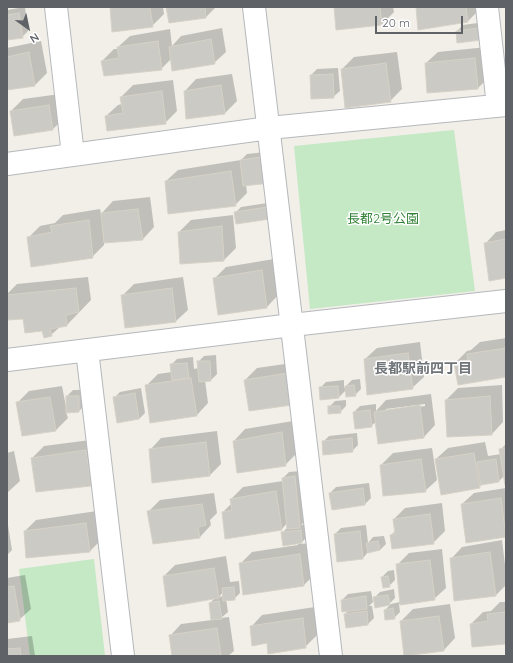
<!DOCTYPE html>
<html>
<head>
<meta charset="utf-8">
<style>
  body { margin:0 }
  #map { position:relative; width:513px; height:663px; overflow:hidden; background:#f1efe8; font-family:Quicksand,sans-serif }
  canvas { display:block }
  .frame { position:absolute; inset:0; border:8px solid #5f6368; pointer-events:none }
  .north { position:absolute; left:8px; top:8px; width:40px; height:40px; -webkit-text-stroke:3px #fff; paint-order:stroke; rotate:147deg; font-size:11px; font-weight:700; line-height:16px; text-align:center; color:#5f6368 }
  .north::after { content:''; display:block; margin:auto; width:14px; height:18px; background:#5f6368; clip-path:polygon(50% 0,100% 100%,50% 72%,0 100%) }
  .scale { position:absolute; left:375px; top:16px; width:88px; height:18px; box-sizing:border-box; border:2px solid #5f6368; border-top:0; padding-left:5px; font-size:12px; line-height:14px; white-space:nowrap; color:#5f6368; -webkit-text-stroke:3px #fff; paint-order:stroke }
</style>
</head>
<body>
<div id="map">
<canvas width="513" height="663"></canvas>
<div class="frame"></div>
<div class="north">N</div>
<div class="scale">20 m</div>
</div>
<script>
const g = document.querySelector('canvas').getContext('2d');
g.lineJoin = 'round';
function fill(path, color) { g.fillStyle = color; g.fill(path, 'evenodd'); }
const poly = rows => new Path2D(rows.map(r => 'M' + r).join(''));
function stroke(path, color, width, dash) { g.strokeStyle = color; g.lineWidth = width; g.lineCap = dash ? 'butt' : 'round'; g.setLineDash(dash || []); g.stroke(path); }
function drawText(font, color, halo, rows, align = 'center') {
  g.font = font + ' Quicksand,"Noto Sans JP",sans-serif'; g.lineWidth = 3; g.setLineDash([]); g.textBaseline = 'middle'; g.strokeStyle = halo; g.fillStyle = color; for (const [text, x, y, turn = 0] of rows) {
    g.save(); g.translate(x, y); g.rotate((+turn || 0) * Math.PI / 180); g.textAlign = isNaN(turn) ? turn : align; if (halo) g.strokeText(text, 0, 0); g.fillText(text, 0, 0); g.restore();
  }
}
const green = poly([
  [454,130,475,291,310,309,294,146],
  [94,559,105,656,30,656,19,569]
]);
const shadow = poly([
  [25,7,28,31,22,37,7,39,7,10],
  [111,7,163,7,164,14,152,26],
  [167,7,216,7,206,17,169,22],
  [335,7,393,7,394,12,382,24,337,29],
  [417,7,479,7,479,10,467,22],
  [485,22,486,33,457,31,463,25],
  [222,28,226,52,214,63,171,59,161,69,102,61,114,49,119,49,118,47,130,36,170,29,172,46,181,36],
  [41,41,47,73,35,85,7,89,7,48],
  [487,47,490,76,478,88,428,91,426,63,438,52],
  [397,52,402,89,390,101,342,69,354,57],
  [338,68,340,91,333,97,311,75,317,69],
  [232,74,237,101,225,113,187,118,185,91,196,79],
  [173,80,177,111,165,123,106,116,118,105,122,104,121,97,133,85],
  [60,94,64,118,53,129,11,111,23,99],
  [274,151,246,185,247,193,235,205,166,181,178,170,241,160,247,154],
  [150,197,154,227,143,239,104,242,104,245,92,257,28,238,40,226,55,223,63,215,100,209,101,214,113,201],
  [274,202,275,212,235,213,241,207],
  [233,215,236,248,224,260,181,263,179,232,191,220],
  [506,230,506,277,485,244,496,232],
  [274,259,278,295,267,307,214,279,226,267],
  [88,277,91,300,67,325,61,326,51,335,24,318,7,317,7,294,17,284],
  [183,277,188,310,176,321,123,295,134,284],
  [506,338,506,376,455,363,467,351,471,350,480,342],
  [420,342,424,377,412,388,365,359,377,348],
  [216,355,217,374,211,380,205,380,208,403,197,415,146,386,158,374,172,372,171,365,177,359,193,357,194,369,199,368,198,362,204,356],
  [299,362,292,404,245,380,257,368],
  [360,379,361,389,355,395,346,390,339,397,320,388,326,382,344,380,344,388,352,380],
  [502,385,503,422,492,434,446,400,458,388],
  [62,386,66,407,67,407,67,396,73,390,85,390,85,405,79,411,66,412,68,418,56,430,23,435,17,403,29,391],
  [141,388,145,413,139,419,114,398,120,392],
  [431,394,435,425,424,437,376,422,371,426,354,412,360,406,376,404,376,411,386,400],
  [425,404,425,406,386,411,386,409],
  [346,400,346,406,340,412,329,407,335,401],
  [293,421,297,453,285,465,234,441,245,429],
  [217,431,221,464,210,475,150,450,161,438],
  [357,433,358,445,352,451,323,442,329,436],
  [98,439,102,473,91,485,32,458,44,446],
  [485,442,488,456,501,454,500,450,506,444,506,484,505,475,499,481,483,483,479,487,436,459,448,448],
  [432,448,437,480,425,491,381,465,393,453],
  [14,451,20,481,7,493,7,453],
  [300,471,305,521,301,525,307,524,308,536,300,544,311,543,316,573,304,585,240,564,252,552,298,545,298,543,282,533,288,527,287,523,282,529,223,512,232,503,231,499,243,487,283,481,283,478,289,472],
  [369,483,371,498,365,504,332,509,330,493,336,487],
  [506,488,506,536,467,542,462,504,474,493],
  [214,493,217,513,210,520,211,525,200,537,148,512,160,500],
  [442,503,445,531,433,543,391,535,396,530,394,519,405,508],
  [97,511,102,539,90,551,27,557,25,531,36,520],
  [7,519,12,550,7,555],
  [366,525,368,543,373,537,384,536,386,544,380,550,369,551,363,558,335,534,341,528],
  [502,540,506,573,506,595,505,586,496,595,451,559,462,547],
  [442,549,446,588,434,599,399,604,400,612,394,618,385,610,391,604,400,602,397,565,409,553],
  [226,556,230,582,239,581,240,593,234,599,226,599,228,612,221,618,229,617,234,651,228,656,173,656,170,636,181,624,212,620,210,603,215,598,164,576,175,565],
  [223,592,224,596,219,597],
  [394,570,395,580,389,586,382,577,388,571],
  [25,575,31,609,19,620,7,622,7,578],
  [394,589,395,598,389,604,374,598,380,592],
  [371,591,373,602,369,606,372,606,374,618,368,624,347,627,345,614,349,610,342,600,348,594],
  [500,602,506,602,506,643,471,624,483,612,491,611],
  [450,604,455,638,444,650,401,621,413,609],
  [315,607,317,635,305,647,268,642,251,627,262,615],
  [32,636,35,656,7,656,7,639]
]);
const building = poly([
  [110,7,150,7,153,27,112,32,110,7],
  [166,7,205,7,206,18,169,23,166,7],
  [334,7,380,7,382,25,336,30,334,7],
  [416,7,466,7,468,22,418,30,416,7],
  [19,13,23,38,7,40,7,15,19,13],
  [479,28,481,40,457,43,456,31,479,28],
  [211,39,215,64,172,71,169,47,211,39],
  [158,41,162,70,104,76,101,61,119,58,117,47,158,41],
  [29,52,35,86,7,90,7,57,29,52],
  [475,58,478,89,427,93,425,63,475,58],
  [386,63,391,102,345,108,341,69,386,63],
  [333,74,334,98,311,99,310,75,333,74],
  [221,85,225,114,186,119,184,91,221,85],
  [162,91,166,124,107,131,105,116,123,113,120,97,162,91],
  [49,105,53,130,14,136,10,111,49,105],
  [268,156,271,183,243,186,240,160,268,156],
  [231,171,236,206,168,214,165,181,231,171],
  [268,207,270,219,236,224,234,212,268,207],
  [138,209,143,240,104,243,101,213,138,209],
  [89,220,93,258,31,267,27,237,52,232,50,226,89,220],
  [222,226,224,261,180,264,178,232,222,226],
  [506,239,506,278,489,281,484,243,506,239],
  [262,270,267,308,218,315,213,278,262,270],
  [76,288,79,312,66,315,67,326,50,329,52,336,44,338,42,331,25,333,23,319,7,320,7,295,76,288],
  [172,288,176,322,125,328,121,295,172,288],
  [506,348,506,377,458,385,454,363,468,360,467,354,506,348],
  [408,353,413,389,367,395,364,359,408,353],
  [197,361,210,361,211,381,199,382,197,361],
  [187,363,189,378,172,380,170,364,187,363],
  [288,373,292,405,249,411,244,380,288,373],
  [191,378,197,416,150,423,145,385,191,378],
  [354,385,356,396,346,397,345,386,354,385],
  [338,386,339,398,320,400,319,387,338,386],
  [135,393,139,419,117,423,113,397,135,393],
  [66,396,79,396,79,412,66,413,66,396],
  [490,396,492,435,447,437,445,400,490,396],
  [50,397,56,431,22,436,16,402,50,397],
  [420,405,424,438,378,444,374,412,420,405],
  [328,406,340,406,341,413,328,414,328,406],
  [370,410,372,427,355,429,353,412,370,410],
  [282,432,286,466,237,473,233,441,282,432],
  [352,438,353,452,323,455,322,441,352,438],
  [206,442,210,476,152,483,149,449,206,442],
  [506,448,506,485,505,485,499,449,506,448],
  [86,450,91,486,36,492,31,458,86,450],
  [474,453,480,488,441,495,435,459,474,453],
  [421,459,426,492,383,496,380,465,421,459],
  [496,459,499,482,481,485,477,462,496,459],
  [295,476,300,528,287,529,282,478,295,476],
  [363,488,365,505,332,510,329,493,363,488],
  [276,491,282,530,225,539,222,512,232,510,230,499,276,491],
  [501,498,506,537,466,543,461,504,501,498],
  [202,504,206,525,198,527,200,538,153,544,147,511,202,504],
  [430,514,434,544,392,549,390,535,395,534,393,519,430,514],
  [86,523,90,552,26,558,24,531,86,523],
  [301,530,302,543,283,546,281,532,301,530],
  [360,531,363,559,337,562,334,534,360,531],
  [378,541,380,550,368,553,366,543,378,541],
  [490,552,496,596,454,601,450,558,490,552],
  [300,554,304,586,243,595,239,563,300,554],
  [430,560,435,600,400,605,396,564,430,560],
  [214,568,219,598,167,607,163,576,214,568],
  [388,576,390,587,383,588,381,577,388,576],
  [14,586,20,621,7,623,7,587,14,586],
  [234,587,235,600,223,601,222,588,234,587],
  [388,595,390,605,375,608,373,597,388,595],
  [366,596,367,609,342,612,341,600,366,596],
  [219,601,222,619,211,620,209,603,219,601],
  [393,608,395,619,385,620,384,610,393,608],
  [367,611,368,625,346,628,344,614,367,611],
  [506,612,506,644,472,647,470,624,488,621,487,614,506,612],
  [439,616,444,651,404,656,400,621,439,616],
  [303,618,306,648,268,654,267,643,252,646,250,626,303,618],
  [217,628,221,656,172,656,169,635,217,628],
  [20,648,21,656,7,656,7,649,20,648]
]);
const minor = poly([
  [56,7,73,155],
  [254,7,331,656],
  [487,7,498,106],
  [7,164,269,128,506,105],
  [87,350,123,656],
  [7,360,292,325,506,301]
]);
const parkNames = [
  ["長都2号公園",383,219]
];
const neighbourhoodNames = [
  ["長都駅前四丁目",423,369]
];
fill(green, '#c5e8c5');
fill(shadow, '#0003');
fill(building, '#cccac5');
stroke(building, '#d6d1c6', 1);
stroke(minor, '#b5b8bc', 24);
stroke(minor, '#fff', 22);
drawText('13px', '#348238', '#fff', parkNames);
drawText('bold 14px', '#70757a', '#fff', neighbourhoodNames);
</script>
</body>
</html>
